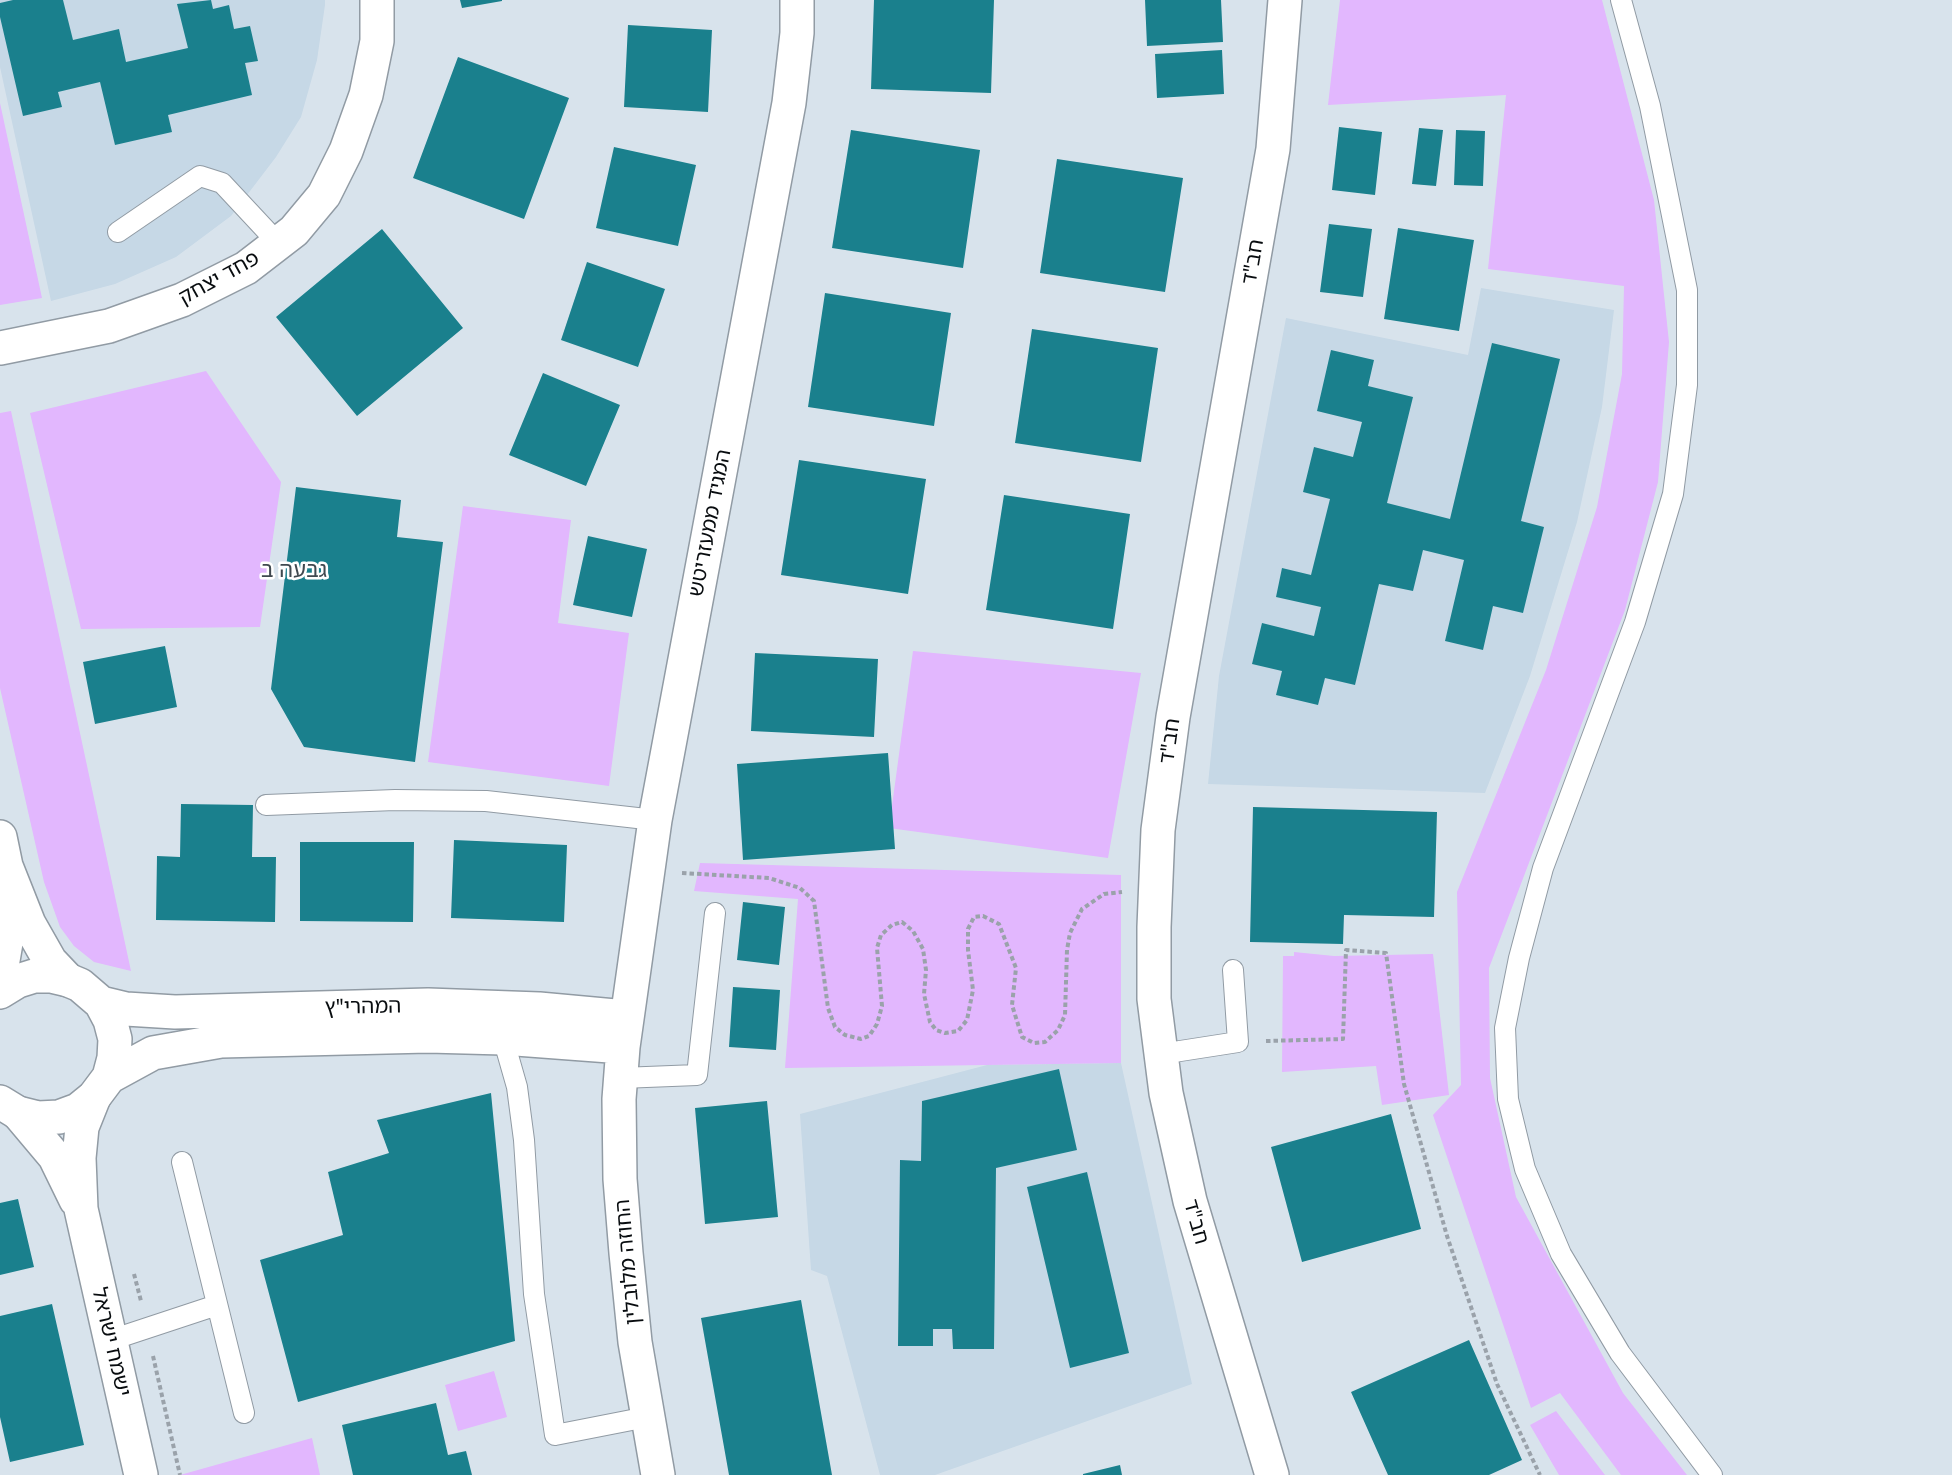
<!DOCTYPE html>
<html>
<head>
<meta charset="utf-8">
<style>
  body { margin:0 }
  canvas { display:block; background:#d8e3ec }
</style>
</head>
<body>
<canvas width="1952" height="1475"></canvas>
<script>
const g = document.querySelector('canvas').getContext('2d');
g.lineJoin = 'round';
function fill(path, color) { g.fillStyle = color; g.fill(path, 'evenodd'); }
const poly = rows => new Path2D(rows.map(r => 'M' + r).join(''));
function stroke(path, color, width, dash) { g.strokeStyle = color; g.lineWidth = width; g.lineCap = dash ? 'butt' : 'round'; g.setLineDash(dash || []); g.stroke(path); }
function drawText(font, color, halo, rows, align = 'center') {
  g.font = font + ' Mulish,"Noto Sans Hebrew",sans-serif'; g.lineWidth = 5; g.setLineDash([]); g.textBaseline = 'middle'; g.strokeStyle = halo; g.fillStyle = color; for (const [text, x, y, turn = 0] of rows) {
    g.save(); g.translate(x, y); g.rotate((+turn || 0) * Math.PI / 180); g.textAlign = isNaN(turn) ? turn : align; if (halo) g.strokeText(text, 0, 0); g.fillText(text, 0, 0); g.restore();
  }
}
const built = poly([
  [0,0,325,0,325,5,317,60,301,117,276,157,231,216,176,257,115,284,51,301,0,67],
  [1481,288,1614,310,1602,407,1577,522,1530,676,1485,793,1208,784,1219,676,1286,318,1468,355],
  [1121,1063,1192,1384,935,1475,880,1475,827,1276,811,1270,800,1114,987,1065]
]);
const green = poly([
  [1340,0,1602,0,1654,200,1669,342,1658,482,1625,610,1489,968,1490,1078,1516,1197,1623,1393,1687,1475,1621,1475,1560,1393,1531,1408,1433,1115,1461,1085,1457,892,1546,670,1597,507,1622,374,1624,286,1488,269,1506,95,1328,105],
  [0,103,42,298,0,305],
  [206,371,281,482,260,627,81,629,30,413],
  [11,411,131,971,94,962,74,946,60,927,44,882,0,688,0,413],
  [463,506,571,520,558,623,629,633,609,786,428,762],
  [913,651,1141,673,1108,858,889,828],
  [700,863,1121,875,1121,1063,785,1068,798,899,694,891],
  [1294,952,1334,956,1433,954,1449,1095,1382,1105,1376,1066,1282,1072,1283,956,1294,956],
  [494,1371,507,1417,458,1431,445,1385],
  [1556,1411,1605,1475,1559,1475,1530,1425],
  [312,1438,320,1475,180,1475]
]);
const building = poly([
  [13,0,63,0,73,40,119,29,126,62,188,48,177,4,211,0,213,9,229,5,234,29,250,26,258,61,245,63,252,95,168,115,172,132,115,145,100,82,58,92,62,107,23,116,0,17,0,3],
  [460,0,502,0,502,1,462,8],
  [874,0,994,0,991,93,871,89],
  [1145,0,1221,0,1223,42,1147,46],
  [628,25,712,30,708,112,624,107],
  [1222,50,1224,94,1157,98,1155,54],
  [458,57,569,98,524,219,413,178],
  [1339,127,1382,132,1375,195,1332,190],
  [1419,128,1443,130,1436,186,1412,184],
  [851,130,980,150,963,268,832,248],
  [1456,130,1485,131,1483,186,1454,185],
  [614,147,696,165,678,246,596,228],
  [1057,159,1183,178,1165,292,1040,273],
  [1329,224,1372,229,1363,297,1320,292],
  [1398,228,1474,240,1459,331,1384,319],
  [382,229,463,328,357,416,276,317],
  [587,262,665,289,638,367,561,340],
  [825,293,951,313,934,426,808,407],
  [1032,329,1158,348,1141,462,1015,443],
  [1492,343,1560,359,1521,521,1544,527,1523,613,1493,606,1483,650,1445,641,1464,560,1423,550,1413,591,1379,584,1355,685,1325,678,1318,705,1276,695,1282,671,1252,664,1262,623,1314,636,1321,607,1276,597,1282,568,1311,575,1330,499,1303,492,1314,447,1353,457,1362,422,1317,411,1331,350,1374,360,1368,386,1413,397,1387,503,1450,519],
  [543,373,620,405,586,486,509,455],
  [799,460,926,479,908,594,781,575],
  [296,487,401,500,397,537,443,542,415,762,304,747,271,689],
  [1004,495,1130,514,1113,629,986,610],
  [588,536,647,549,632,617,573,605],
  [165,646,177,707,95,724,83,662],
  [755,653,878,659,874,737,751,731],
  [888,753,895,849,743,860,737,764],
  [181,804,253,805,252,857,276,857,275,922,156,920,157,856,180,857],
  [1253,807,1437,812,1434,917,1344,915,1343,944,1250,942],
  [454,840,567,845,564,922,451,918],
  [300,842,414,842,413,922,300,921],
  [743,902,785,907,779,965,737,960],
  [733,987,780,990,776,1050,729,1047],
  [1059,1069,1077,1150,996,1168,994,1349,953,1349,952,1329,933,1329,933,1346,898,1346,900,1160,921,1161,922,1101],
  [491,1093,515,1341,298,1402,260,1260,343,1235,328,1172,389,1153,377,1120],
  [767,1101,778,1217,705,1224,695,1108],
  [1391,1114,1421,1229,1302,1262,1271,1147],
  [1087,1172,1129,1353,1070,1368,1027,1187],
  [18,1199,34,1267,0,1275,0,1203],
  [801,1300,832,1475,729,1475,701,1318],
  [52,1304,84,1445,10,1462,0,1417,0,1316],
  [1469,1340,1522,1460,1489,1475,1388,1475,1351,1392],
  [436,1403,448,1455,466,1451,472,1475,353,1475,342,1425],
  [1120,1465,1122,1475,1083,1475,1083,1474]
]);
const path = poly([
  [682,873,769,878,800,888,814,901,828,1008,835,1027,845,1035,861,1039,869,1036,877,1024,882,1006,877,948,881,935,892,925,902,922,913,931,923,949,926,970,924,994,930,1022,936,1030,945,1033,958,1031,967,1020,973,990,968,950,968,929,974,917,983,916,999,924,1016,968,1012,1005,1022,1037,1034,1043,1045,1042,1058,1030,1065,1015,1067,950,1070,933,1082,909,1104,894,1122,892],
  [1266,1041,1343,1039,1346,950,1386,953,1404,1084,1447,1236,1497,1384,1540,1475],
  [134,1274,141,1301],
  [153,1356,180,1475]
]);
const service = poly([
  [1621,0,1650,106,1687,290,1687,385,1673,494,1635,622,1543,868,1519,958,1505,1028,1508,1099,1525,1169,1561,1254,1620,1353,1712,1475],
  [118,232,200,176,222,183,278,243],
  [266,805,395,800,486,801,655,820],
  [503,1038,517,1087,524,1140,534,1294,555,1435,647,1417],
  [1161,1054,1238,1042,1233,970],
  [621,1078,697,1075,715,913],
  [182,1162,244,1413],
  [111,1340,217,1305]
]);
const minor = poly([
  [0,348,109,326,182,300,246,268,294,231,324,195,346,151,366,95,377,41,377,0],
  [0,837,6,866,29,924,50,961,68,980],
  [0,978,9,925,7,889],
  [94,1097,82,1127,79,1158,81,1209,141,1475],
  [18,1113,55,1157,76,1200]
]);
const tertiary = poly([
  [0,992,18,981,34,976,51,976,68,980,80,985,101,1003,110,1020,115,1039,114,1058,109,1077,94,1097,78,1110,59,1117,38,1118,18,1113,0,1102],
  [101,1003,126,1009,175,1012,428,1005,539,1009,626,1017],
  [109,1077,153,1053,221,1041,428,1036,503,1038,623,1047],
  [658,1475,635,1342,626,1253,620,1179,619,1099,623,1047,655,820,789,103,797,33,797,0],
  [1272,1475,1190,1201,1166,1093,1154,999,1154,927,1158,830,1173,717,1273,149,1285,0]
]);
const streetNames = [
  ["חב\"ד",1253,262,-80],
  ["פחד יצחק",219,278,-29],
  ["המגיד ממעזריטש",710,523,-79],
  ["חב\"ד",1170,741,-82],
  ["המהרי\"ץ",363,1007,-1],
  ["חב\"ד",1196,1222,74],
  ["החוזה מלובלין",628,1262,-95],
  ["ישמח ישראל",111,1342,77]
];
const neighbourhoodNames = [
  ["גבעה ב",294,570]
];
fill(built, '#c6d8e6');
fill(green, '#e2b7fe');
fill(building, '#1a808d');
stroke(service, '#919ba4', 22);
stroke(minor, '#919ba4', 36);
stroke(tertiary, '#919ba4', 36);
stroke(path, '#9aa2aa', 4, [4.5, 3]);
stroke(service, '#fff', 20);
stroke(minor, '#fff', 33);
stroke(tertiary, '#fff', 33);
drawText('21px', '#080c0f', '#fff', streetNames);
drawText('22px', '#404950', '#fff', neighbourhoodNames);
</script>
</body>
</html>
